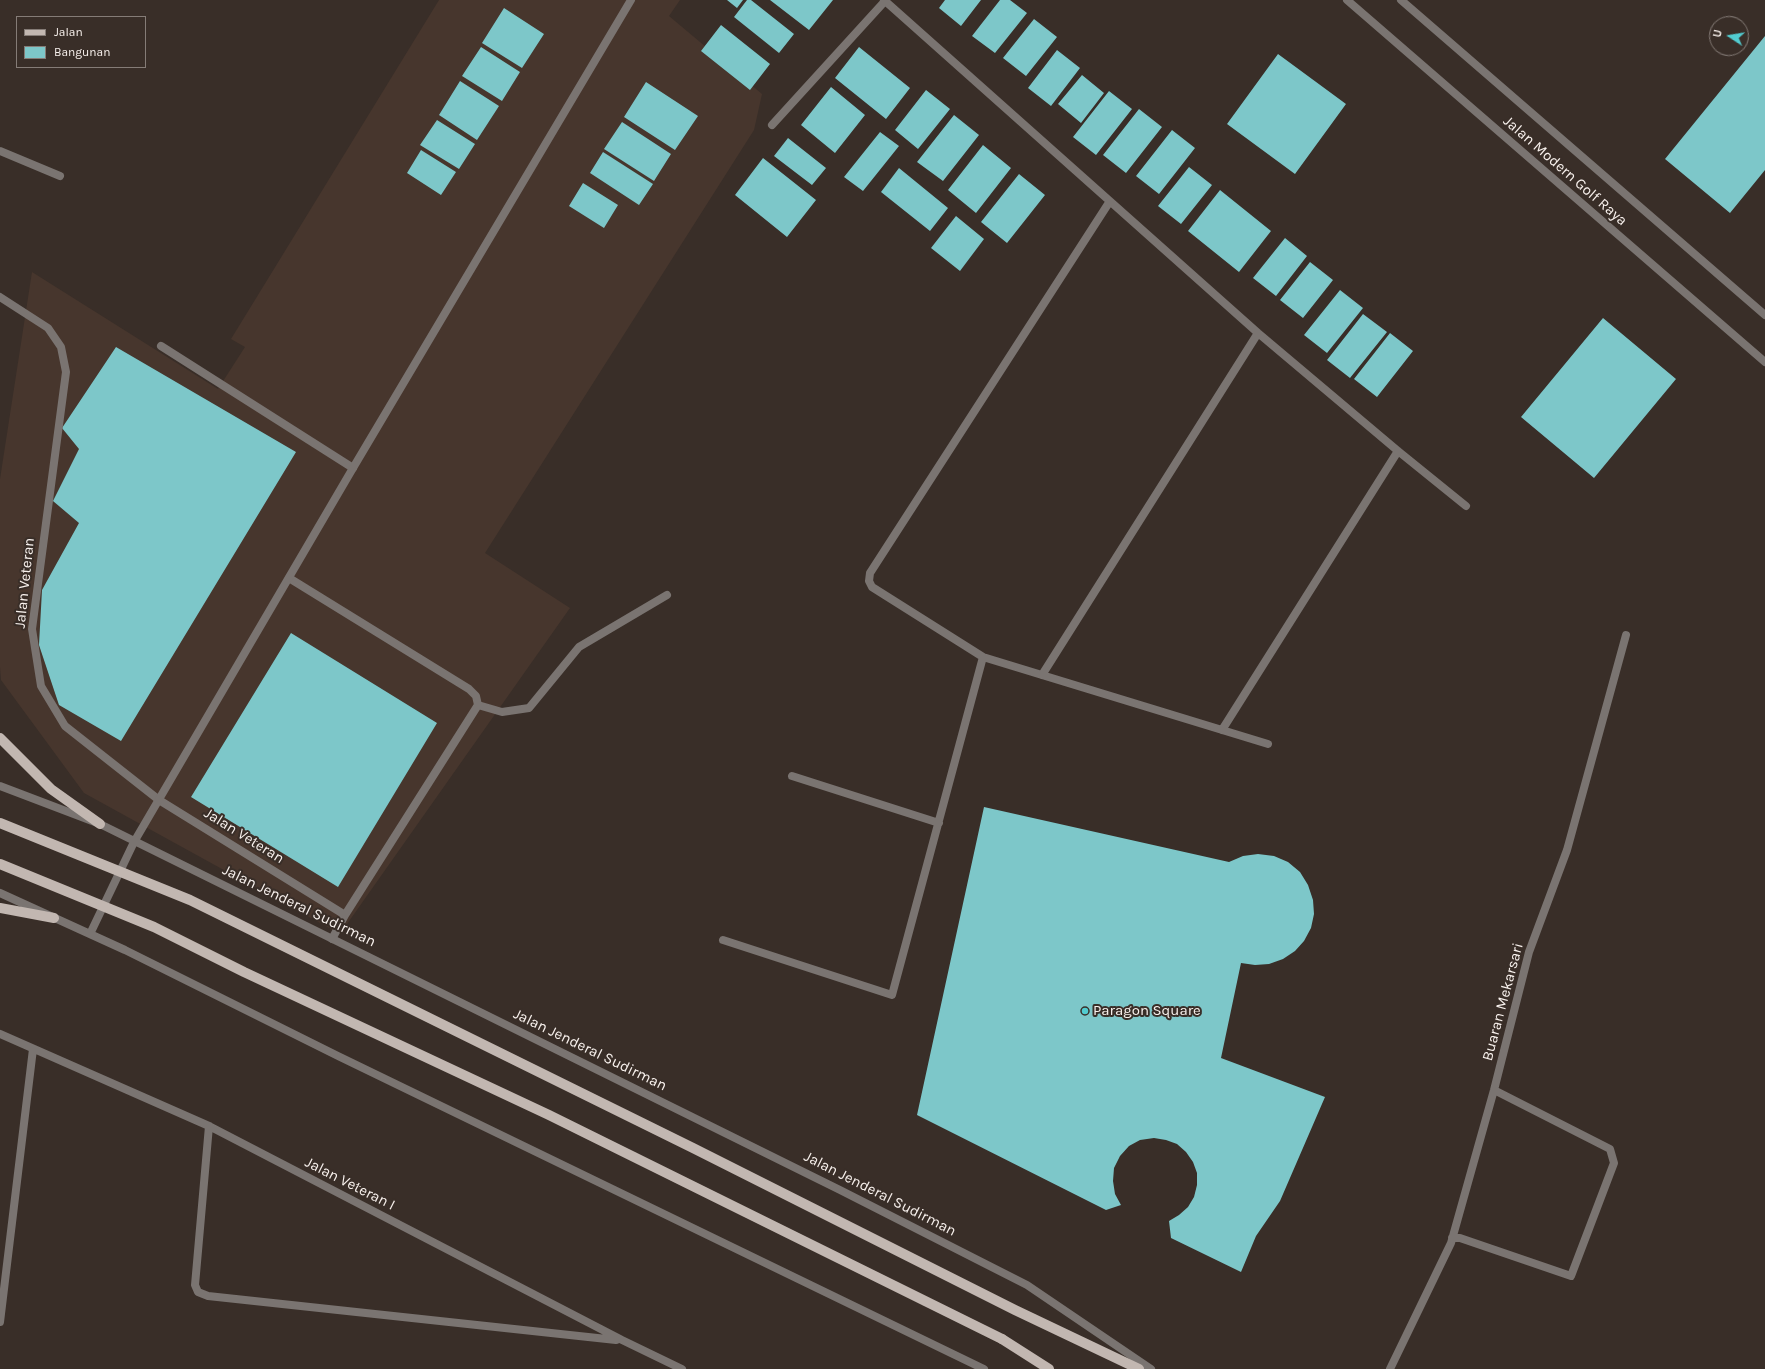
<!DOCTYPE html>
<html>
<head>
<meta charset="utf-8">
<style>
  body { margin:0 }
  #map { position:relative; width:1765px; height:1369px; overflow:hidden; background:#392e28; font-family:Karla,sans-serif }
  canvas { display:block }
  .legend { position:absolute; left:16px; top:16px; width:130px; height:52px; box-sizing:border-box; background:#392e28; border:1px solid #857c77; margin:0; padding:5px 7px; list-style:none; font-size:12px; color:#f8f1ed }
  .legend li { display:flex; align-items:center; gap:8px; height:20px }
  .legend b { width:20px; border:1px solid #857c77 }
  .north { position:absolute; left:1709px; top:16px; width:40px; height:40px; box-sizing:border-box; background:#392e28; border:1px solid #857c77; border-radius:50%; rotate:282deg; font-size:11px; font-weight:700; line-height:16px; text-align:center; color:#f8f1ed }
  .north::after { content:''; display:block; margin:auto; width:14px; height:18px; background:#52ccd0; clip-path:polygon(50% 0,100% 100%,50% 72%,0 100%) }
</style>
</head>
<body>
<div id="map">
<canvas width="1765" height="1369"></canvas>
<ul class="legend">
<li><b style="height:5px;background:#c2b7b1"></b>Jalan</li>
<li><b style="height:11px;background:#7dc7c9"></b>Bangunan</li>
</ul>
<div class="north">U</div>
</div>
<script>
const g = document.querySelector('canvas').getContext('2d');
g.lineJoin = 'round';
function fill(path, color) { g.fillStyle = color; g.fill(path, 'evenodd'); }
const poly = rows => new Path2D(rows.map(r => 'M' + r).join(''));
function stroke(path, color, width, dash) { g.strokeStyle = color; g.lineWidth = width; g.lineCap = dash ? 'butt' : 'round'; g.setLineDash(dash || []); g.stroke(path); }
function drawText(font, color, halo, rows, align = 'center') {
  g.font = font + ' Karla,sans-serif'; g.lineWidth = 4; g.setLineDash([]); g.textBaseline = 'middle'; g.strokeStyle = halo; g.fillStyle = color; for (const [text, x, y, turn = 0] of rows) {
    g.save(); g.translate(x, y); g.rotate((+turn || 0) * Math.PI / 180); g.textAlign = isNaN(turn) ? turn : align; if (halo) g.strokeText(text, 0, 0); g.fillText(text, 0, 0); g.restore();
  }
}
const built = poly([
  [439,0,680,0,669,16,762,94,754,130,485,553,570,608,340,934,84,793,1,680,0,667,0,479,32,272,218,389,245,347,231,339]
]);
const building = poly([
  [727,0,743,0,737,8],
  [747,0,751,0,794,34,779,53,734,17],
  [770,0,833,0,809,30],
  [945,0,981,0,961,26,939,8],
  [1000,0,1010,0,1027,13,995,53,972,36],
  [504,8,544,34,522,68,482,43],
  [1034,19,1057,37,1026,76,1003,58],
  [721,25,770,64,750,90,701,51],
  [1765,36,1765,170,1730,213,1665,159],
  [481,47,520,72,502,101,462,76],
  [859,47,910,88,886,119,835,78],
  [1057,50,1080,68,1051,106,1028,88],
  [1278,54,1346,104,1295,174,1227,124],
  [1082,75,1104,93,1081,123,1058,104],
  [460,81,499,106,477,140,439,115],
  [646,82,698,116,675,150,624,117],
  [831,87,865,115,835,153,801,125],
  [926,90,950,109,918,149,895,130],
  [1109,91,1132,109,1096,155,1073,137],
  [1139,109,1162,127,1126,173,1103,155],
  [954,115,979,135,943,181,917,162],
  [437,120,475,144,459,169,420,145],
  [622,122,671,154,654,181,604,149],
  [1172,130,1195,148,1159,194,1136,176],
  [880,132,899,146,863,191,844,177],
  [788,138,826,168,812,185,774,156],
  [983,145,1011,168,976,213,948,190],
  [421,150,456,172,441,195,407,173],
  [603,152,653,184,639,205,590,173],
  [763,158,816,200,787,237,735,195],
  [1189,167,1212,185,1181,224,1158,206],
  [899,168,948,208,930,231,881,192],
  [1019,174,1045,195,1007,243,981,222],
  [583,183,618,205,604,228,569,206],
  [1220,190,1271,231,1239,272,1188,231],
  [956,216,984,239,960,271,931,248],
  [1285,238,1307,256,1276,296,1253,278],
  [1310,262,1333,280,1303,318,1280,300],
  [1340,290,1363,308,1327,353,1304,335],
  [1363,314,1387,332,1350,378,1327,360],
  [1603,318,1676,379,1594,478,1521,417],
  [1390,333,1413,351,1377,397,1354,379],
  [116,347,296,452,121,741,59,705,39,645,42,590,79,523,53,501,79,449,62,428],
  [291,633,437,723,338,887,191,797],
  [984,807,1229,862,1243,856,1258,854,1274,856,1288,862,1300,872,1308,885,1313,900,1314,914,1311,928,1304,941,1295,951,1283,959,1269,964,1255,965,1241,963,1221,1058,1325,1097,1280,1201,1256,1236,1241,1272,1171,1238,1169,1221,1179,1215,1188,1207,1194,1197,1197,1185,1197,1173,1193,1162,1186,1152,1177,1144,1166,1140,1154,1138,1140,1140,1129,1146,1120,1156,1114,1168,1113,1181,1115,1194,1121,1205,1106,1210,917,1115]
]);
const service = poly([
  [0,297,48,328,61,347,66,372,32,629,41,686,65,726,159,800]
]);
const minor = poly([
  [884,0,1258,333,1398,451,1466,506],
  [772,125,885,1],
  [0,151,60,176],
  [1110,201,870,573,869,581,872,587,983,657,1268,744],
  [161,346,353,468],
  [289,578,469,689,476,696,478,705,345,915,332,939],
  [1042,675,1258,333],
  [478,705,502,712,529,708,579,647,667,595],
  [1222,730,1398,451],
  [792,776,939,823],
  [159,800,345,915],
  [723,940,892,995,983,657],
  [0,1034,209,1126,622,1340,682,1369],
  [209,1126,195,1285,198,1292,208,1296,616,1340],
  [1452,1238,1460,1238,1571,1276,1614,1163,1610,1149,1494,1090],
  [0,1322,33,1049],
  [1390,1369,1451,1243,1494,1090,1529,952,1567,850,1626,635]
]);
const tertiary = poly([
  [1347,0,1765,362],
  [1401,0,1765,315],
  [0,786,100,824,840,1190,1027,1285,1151,1369],
  [0,893,125,950,338,1056,984,1369],
  [90,934,134,842,353,468,631,0]
]);
const primary = poly([
  [0,738,51,789,100,824],
  [0,908,54,918],
  [1002,1339,1049,1369]
]);
const primaryBridge = poly([
  [0,823,190,900,693,1148,1015,1310,1139,1369],
  [0,864,154,927,244,972,549,1115,1002,1339]
]);
const markers = [
  [1085,1011,4,"#52ccd0"]
];
const streetNames = [
  ["Jalan Modern Golf Raya",1565,171,41],
  ["Jalan Veteran",25,583,-84],
  ["Jalan Veteran",244,836,32],
  ["Jalan Jenderal Sudirman",299,906,26],
  ["Buaran Mekarsari",1503,1002,-75],
  ["Jalan Jenderal Sudirman",590,1050,26],
  ["Jalan Veteran I",350,1184,27],
  ["Jalan Jenderal Sudirman",880,1194,27]
];
const poiNames = [
  ["Paragon Square",1093,1011]
];
fill(built, '#47362d');
fill(building, '#7dc7c9');
stroke(service, '#7a7471', 8);
stroke(minor, '#7a7471', 8);
stroke(tertiary, '#7a7471', 8);
stroke(primary, '#c2b7b1', 10);
stroke(primaryBridge, '#c2b7b1', 10);
for (const [x, y, r, color] of markers) { const dot = new Path2D(); dot.arc(x, y, r, 0, 2 * Math.PI); g.fillStyle = color; g.fill(dot); stroke(dot, '#392e28', 1.5); }
drawText('15px', '#f8f1ed', '#392e28', streetNames);
drawText('15px', '#f8f1ed', '#392e28', poiNames, 'left');
</script>
</body>
</html>
